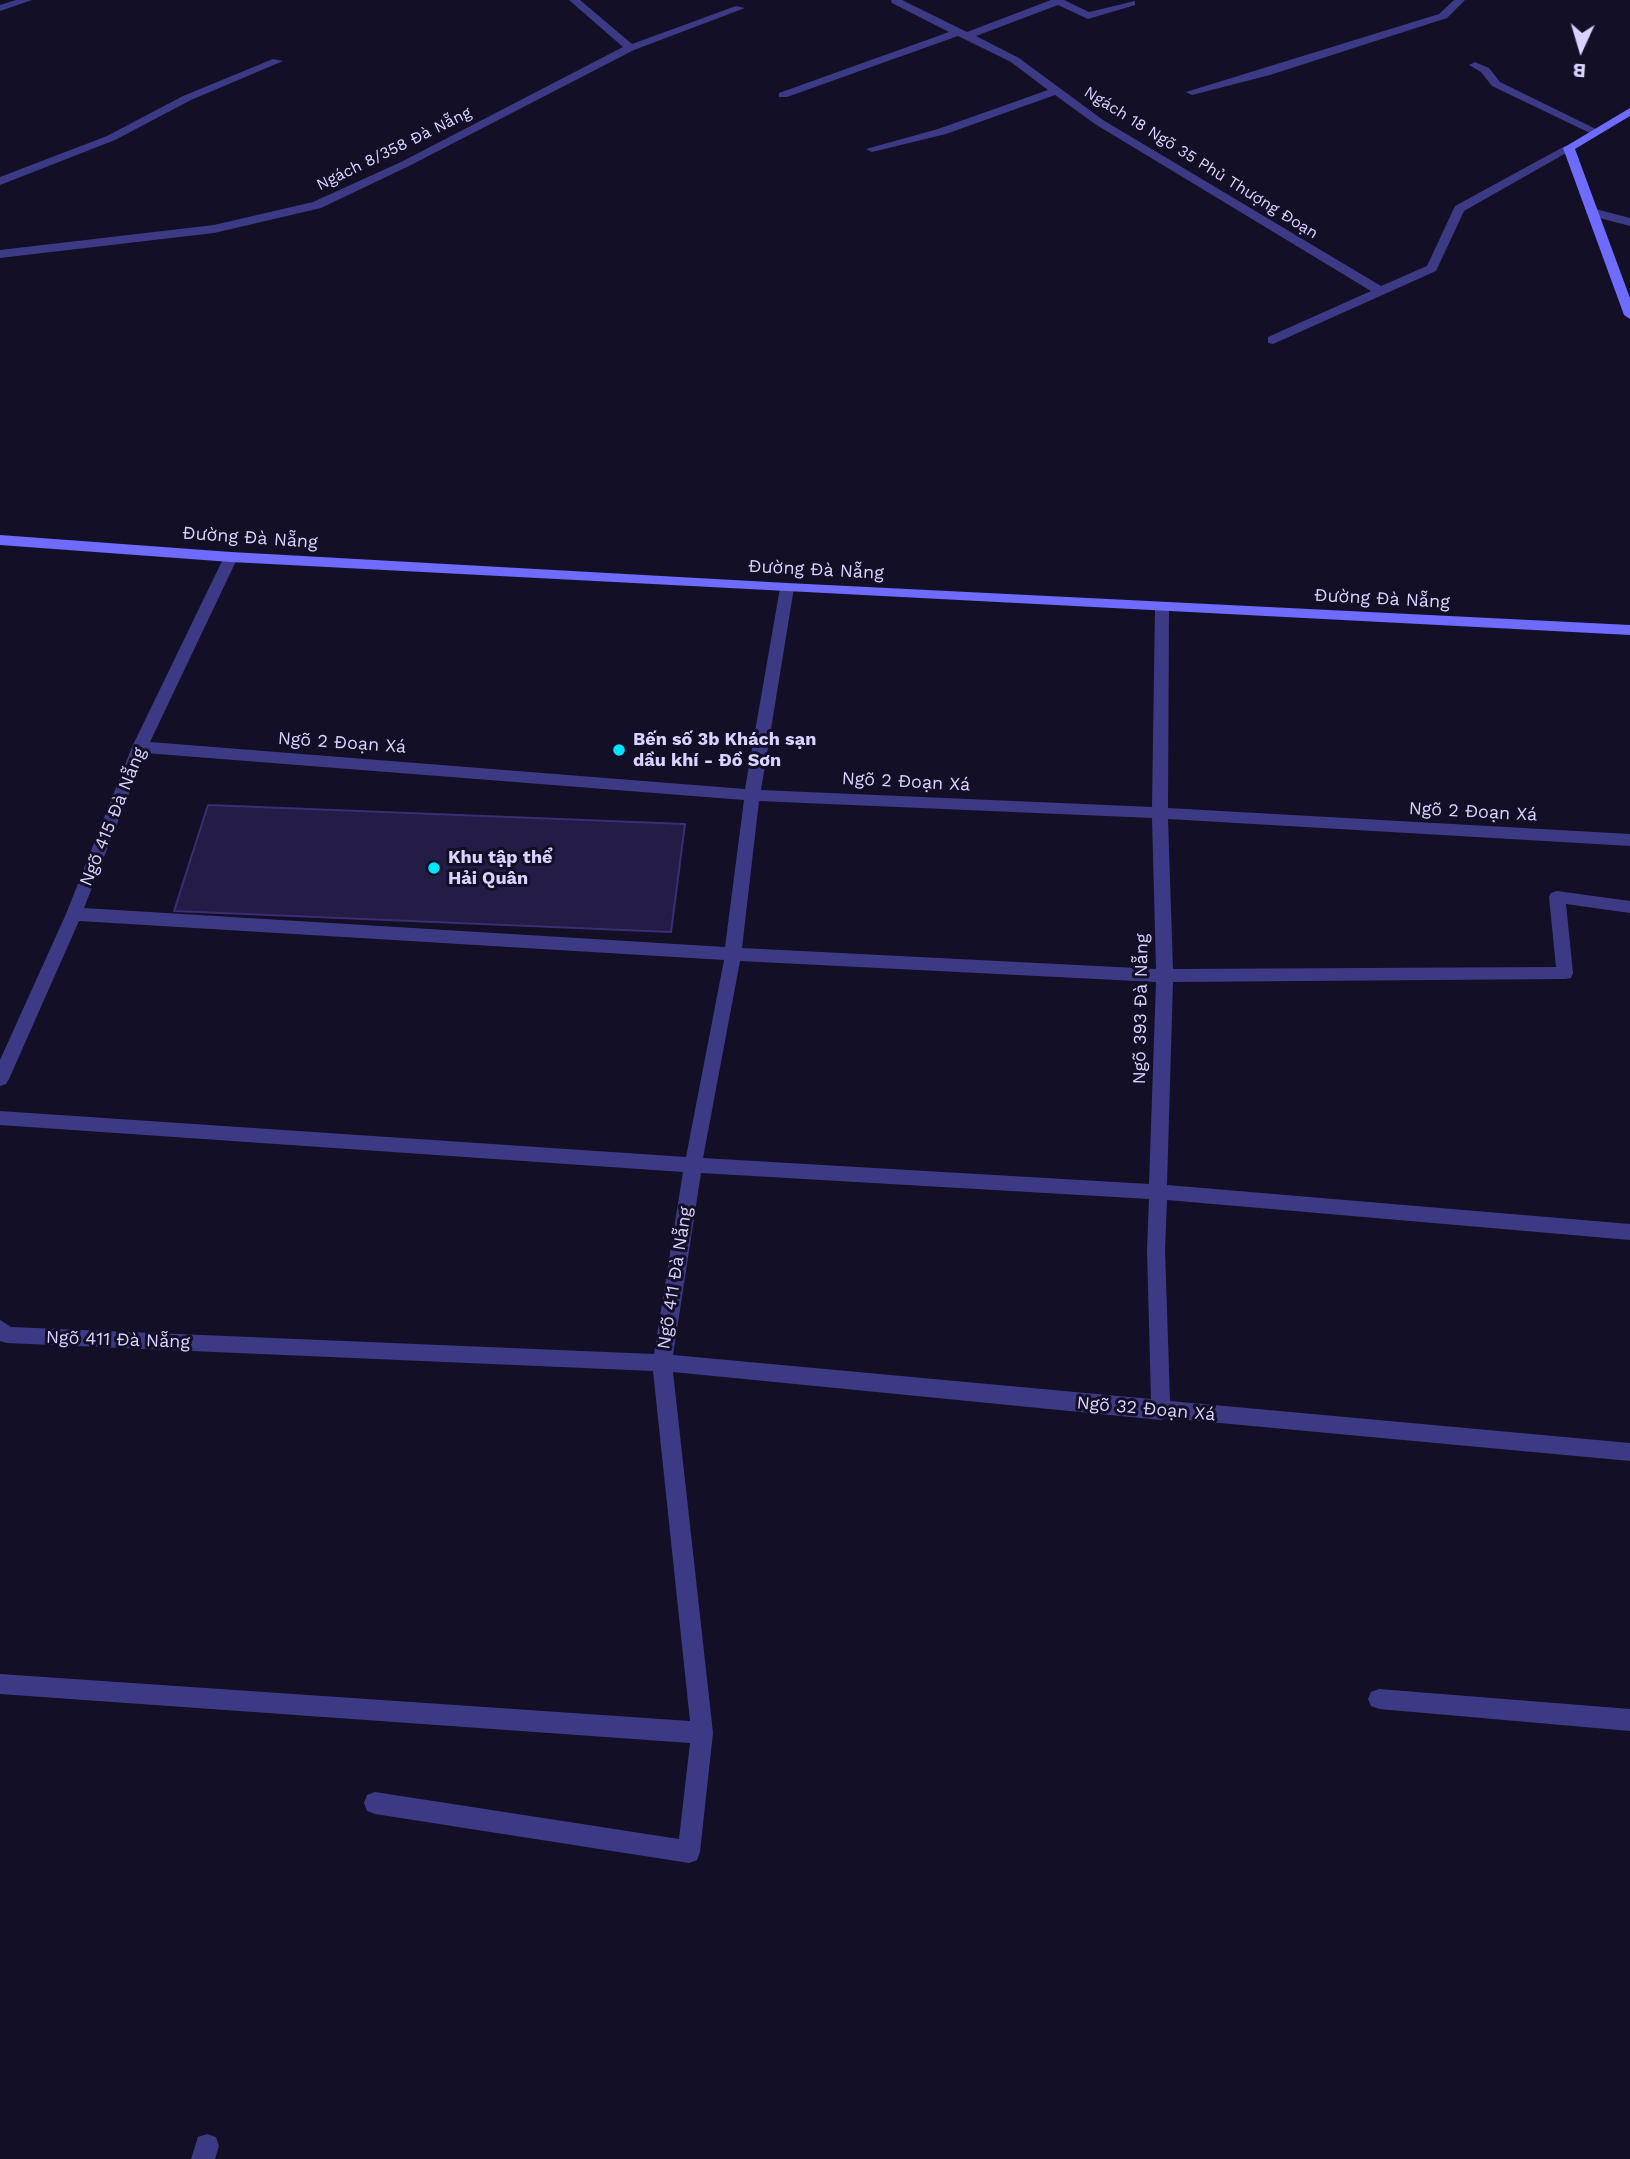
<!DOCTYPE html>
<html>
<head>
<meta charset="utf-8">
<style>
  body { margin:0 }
  #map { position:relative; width:1630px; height:2159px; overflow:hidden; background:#130f26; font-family:"Work Sans",sans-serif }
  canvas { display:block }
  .north { position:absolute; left:1546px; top:14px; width:70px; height:70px; -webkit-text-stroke:5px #130f26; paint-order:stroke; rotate:184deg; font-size:19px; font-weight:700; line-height:28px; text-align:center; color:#d9d4ff }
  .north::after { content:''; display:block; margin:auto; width:24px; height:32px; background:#d9d4ff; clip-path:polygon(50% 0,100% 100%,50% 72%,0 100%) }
</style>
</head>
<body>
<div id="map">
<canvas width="1630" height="2159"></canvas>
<div class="north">B</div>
</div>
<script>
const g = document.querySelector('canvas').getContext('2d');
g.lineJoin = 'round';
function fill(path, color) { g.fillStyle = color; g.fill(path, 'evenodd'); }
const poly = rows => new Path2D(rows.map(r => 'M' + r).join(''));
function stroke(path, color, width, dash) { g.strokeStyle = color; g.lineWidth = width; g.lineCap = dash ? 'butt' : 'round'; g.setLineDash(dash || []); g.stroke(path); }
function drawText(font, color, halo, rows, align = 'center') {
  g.font = font + ' "Work Sans",sans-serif'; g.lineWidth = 6; g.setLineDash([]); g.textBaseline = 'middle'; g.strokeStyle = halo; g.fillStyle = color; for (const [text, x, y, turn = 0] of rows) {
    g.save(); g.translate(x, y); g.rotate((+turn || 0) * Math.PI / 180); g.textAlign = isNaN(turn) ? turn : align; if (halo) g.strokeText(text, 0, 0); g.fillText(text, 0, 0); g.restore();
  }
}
const building = poly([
  [208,805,685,824,671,932,174,911,208,805]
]);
const lane = poly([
  [16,0,32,0,0,11,0,5,16,0],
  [569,0,580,0,632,44,736,6,745,8,634,50,409,166,321,208,214,233,0,258,0,250,214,225,313,202,401,162,623,47,569,0],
  [891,0,902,0,967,32,1051,0,1064,0,1089,12,1135,1,1135,5,1088,19,1058,5,976,36,1019,58,1103,120,1381,286,1427,266,1455,206,1565,146,1575,148,1464,211,1436,271,1273,344,1268,343,1268,337,1371,291,1095,124,1055,95,946,134,872,152,866,149,938,129,1048,90,1011,62,958,36,787,97,779,97,779,93,949,32,892,3,891,0],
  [1454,0,1465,0,1447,18,1270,75,1192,95,1186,92,1439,14,1454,0],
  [273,59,283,61,191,100,115,140,0,185,0,177,107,136,183,96,273,59],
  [1475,62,1489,68,1500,82,1602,132,1592,134,1492,86,1481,72,1469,65,1475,62],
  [1592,208,1630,218,1630,226,1588,215,1586,212,1592,208],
  [231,552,238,557,150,742,745,789,780,588,787,583,794,588,761,790,1152,807,1155,607,1162,602,1169,607,1168,808,1630,834,1630,846,1168,819,1173,969,1556,967,1549,897,1551,893,1557,891,1630,901,1630,913,1566,904,1573,973,1571,978,1565,979,1173,982,1167,1185,1630,1224,1630,1240,1167,1200,1165,1250,1170,1401,1630,1443,1630,1461,1166,1418,1161,1420,673,1372,713,1733,700,1852,697,1860,689,1863,375,1814,367,1811,364,1803,367,1795,375,1792,679,1839,690,1743,0,1694,0,1674,690,1721,653,1371,7,1343,0,1341,0,1320,11,1327,654,1354,683,1172,0,1125,0,1111,686,1157,724,960,79,921,9,1079,6,1084,0,1086,0,1060,66,914,132,747,224,557,231,552],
  [145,753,744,800,725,947,84,908,145,753],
  [759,801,1152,818,1156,969,742,948,759,801],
  [740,961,1156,982,1149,1184,703,1158,740,961],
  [701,1173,1149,1199,1147,1250,1151,1399,673,1355,701,1173],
  [1379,1689,1630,1709,1630,1731,1379,1709,1371,1706,1368,1699,1371,1692,1379,1689],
  [207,2134,216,2137,219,2146,215,2159,191,2159,198,2137,207,2134]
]);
const secondary = poly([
  [1630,108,1630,116,1575,149,1630,298,1630,319,1624,315,1563,148,1630,108],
  [0,535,231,552,787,583,1630,625,1630,635,231,562,0,545,0,535]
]);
const markers = [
  [619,750,7,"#00e5ff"],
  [434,868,7,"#00e5ff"]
];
const farStreetnames = [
  ["Ngách 8/358 Đà Nẵng",394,149,-26],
  ["Ngách 18 Ngõ 35 Phủ Thượng Đoạn",1201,163,32]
];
const streetNames = [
  ["Đường Đà Nẵng",250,538,4],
  ["Đường Đà Nẵng",816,570,3],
  ["Đường Đà Nẵng",1382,599,3],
  ["Ngõ 2 Đoạn Xá",342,743,4],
  ["Ngõ 2 Đoạn Xá",906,782,3],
  ["Ngõ 2 Đoạn Xá",1473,812,3],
  ["Ngõ 415 Đà Nẵng",113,817,-68],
  ["Ngõ 393 Đà Nẵng",1141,1009,-89],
  ["Ngõ 411 Đà Nẵng",675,1278,-81],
  ["Ngõ 411 Đà Nẵng",118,1340,2],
  ["Ngõ 32 Đoạn Xá",1146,1409,5]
];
const poiNames = [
  ["Bến số 3b Khách sạn",633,740],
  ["dầu khí - Đồ Sơn",633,761],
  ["Khu tập thể",448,858],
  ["Hải Quân",448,879]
];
fill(building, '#241b47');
stroke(building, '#3b2d73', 2);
fill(lane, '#3d3a85');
fill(secondary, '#6f6bff');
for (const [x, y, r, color] of markers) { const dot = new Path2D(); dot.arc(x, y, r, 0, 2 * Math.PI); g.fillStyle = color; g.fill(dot); stroke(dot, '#130f26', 2.5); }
drawText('16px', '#d9d4ff', '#130f26', farStreetnames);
drawText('18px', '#d9d4ff', '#130f26', streetNames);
drawText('bold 18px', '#d9d4ff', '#130f26', poiNames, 'left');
</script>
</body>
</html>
